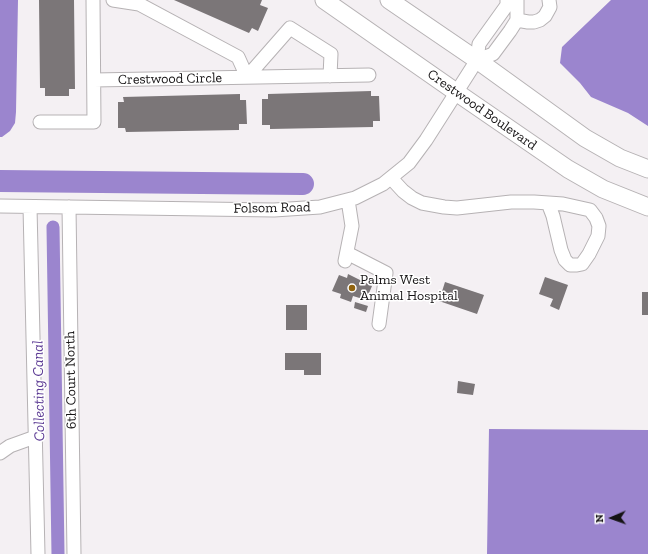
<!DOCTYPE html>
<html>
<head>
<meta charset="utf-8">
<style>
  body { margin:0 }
  #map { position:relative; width:648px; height:554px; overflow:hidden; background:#f4f0f3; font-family:"Zilla Slab",serif }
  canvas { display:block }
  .north { position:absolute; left:592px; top:498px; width:40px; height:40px; -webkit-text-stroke:3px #fff; paint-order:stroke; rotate:268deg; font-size:11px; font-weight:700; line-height:16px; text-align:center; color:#151314 }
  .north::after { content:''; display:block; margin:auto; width:14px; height:18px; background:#151314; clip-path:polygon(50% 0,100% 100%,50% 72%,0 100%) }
</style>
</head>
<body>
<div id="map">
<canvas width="648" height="554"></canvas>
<div class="north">N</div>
</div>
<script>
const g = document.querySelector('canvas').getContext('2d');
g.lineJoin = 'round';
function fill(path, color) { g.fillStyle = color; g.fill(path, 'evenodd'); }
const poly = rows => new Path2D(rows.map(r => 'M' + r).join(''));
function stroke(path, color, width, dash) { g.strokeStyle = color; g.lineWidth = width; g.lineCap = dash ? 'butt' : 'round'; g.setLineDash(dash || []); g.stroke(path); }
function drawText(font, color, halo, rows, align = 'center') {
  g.font = font + ' "Zilla Slab",serif'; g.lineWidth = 3; g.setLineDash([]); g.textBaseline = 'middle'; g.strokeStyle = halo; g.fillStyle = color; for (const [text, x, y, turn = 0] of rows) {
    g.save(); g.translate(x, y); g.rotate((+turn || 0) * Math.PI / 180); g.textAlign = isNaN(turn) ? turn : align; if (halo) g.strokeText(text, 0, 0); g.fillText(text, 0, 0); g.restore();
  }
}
const water = poly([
  [0,0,18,0,16,112,15,123,10,131,2,137,0,137],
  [611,0,648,0,648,126,628,113,591,97,580,83,560,63,562,47],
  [489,429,648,430,648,554,487,554]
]);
const canal = poly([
  [53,227,58,554]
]);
const river = poly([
  [0,181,303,184]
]);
const building = poly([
  [39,0,74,0,75,89,69,89,69,96,45,96,45,88,40,88],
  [174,0,262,0,260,5,268,8,258,31,252,28,249,33],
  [371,91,371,96,379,96,380,121,373,121,373,127,270,129,270,125,262,125,262,99,268,99,268,94],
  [240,94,240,100,246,100,247,124,239,124,239,130,126,132,125,128,118,128,118,102,124,102,123,97],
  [348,274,372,286,366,300,353,296,351,302,340,298,341,294,332,291,339,275,347,278],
  [545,277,568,285,559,310,550,306,553,299,539,294],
  [445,282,484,295,477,314,439,301],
  [642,292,648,292,648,315,642,315],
  [355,302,368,306,366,312,354,308],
  [286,305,307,305,307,330,286,330],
  [285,353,321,353,321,375,304,375,304,370,285,370],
  [458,381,475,384,473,395,457,393]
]);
const minor = poly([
  [113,0,139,4,238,57,247,77,290,28,331,54,330,76],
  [517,20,528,22,534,22,540,20,545,16,550,7,549,0],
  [477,60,493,54,510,31,517,20,517,0],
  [94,80,369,75],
  [40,122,94,122,93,0],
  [391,178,403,191,412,198,422,203,444,207,457,208,511,202,534,202,563,204,590,210,596,218,599,226,598,236,589,254,582,264,577,265,570,265,565,260,561,250,553,216,548,203],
  [0,206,274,210,320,207,355,198,383,184,409,163,426,140,477,60,479,44,507,5,507,0],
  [30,207,38,554],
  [69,207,74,554],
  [347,253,386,273,379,324],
  [345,261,352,226,348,200],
  [0,453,10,446,35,437]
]);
const major = poly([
  [324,0,456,92,568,169,603,189,648,207],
  [389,0,477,60,585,138,620,158,648,169]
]);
const markers = [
  [352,288,4,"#91640f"]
];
const streetNames = [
  ["Crestwood Circle",170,79,-1],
  ["Crestwood Boulevard",482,110,35],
  ["Folsom Road",272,208,-1],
  ["6th Court North",71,380,-91]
];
const poiNames = [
  ["Palms West",360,280],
  ["Animal Hospital",360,296]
];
const waterNames = [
  ["Collecting Canal",39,391,-91]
];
fill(water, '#9b85ce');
stroke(canal, '#9b85ce', 13);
stroke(river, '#9b85ce', 22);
fill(building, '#7b7678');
stroke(minor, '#b6b2b4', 15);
stroke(major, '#b6b2b4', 19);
stroke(minor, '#fff', 13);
stroke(major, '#fff', 17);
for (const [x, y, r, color] of markers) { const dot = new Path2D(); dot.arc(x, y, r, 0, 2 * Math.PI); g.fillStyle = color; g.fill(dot); stroke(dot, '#fff', 1.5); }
drawText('14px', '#151314', '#fff', streetNames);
drawText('14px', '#151314', '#fff', poiNames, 'left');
drawText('italic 15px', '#5c3b94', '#fff', waterNames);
</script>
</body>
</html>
